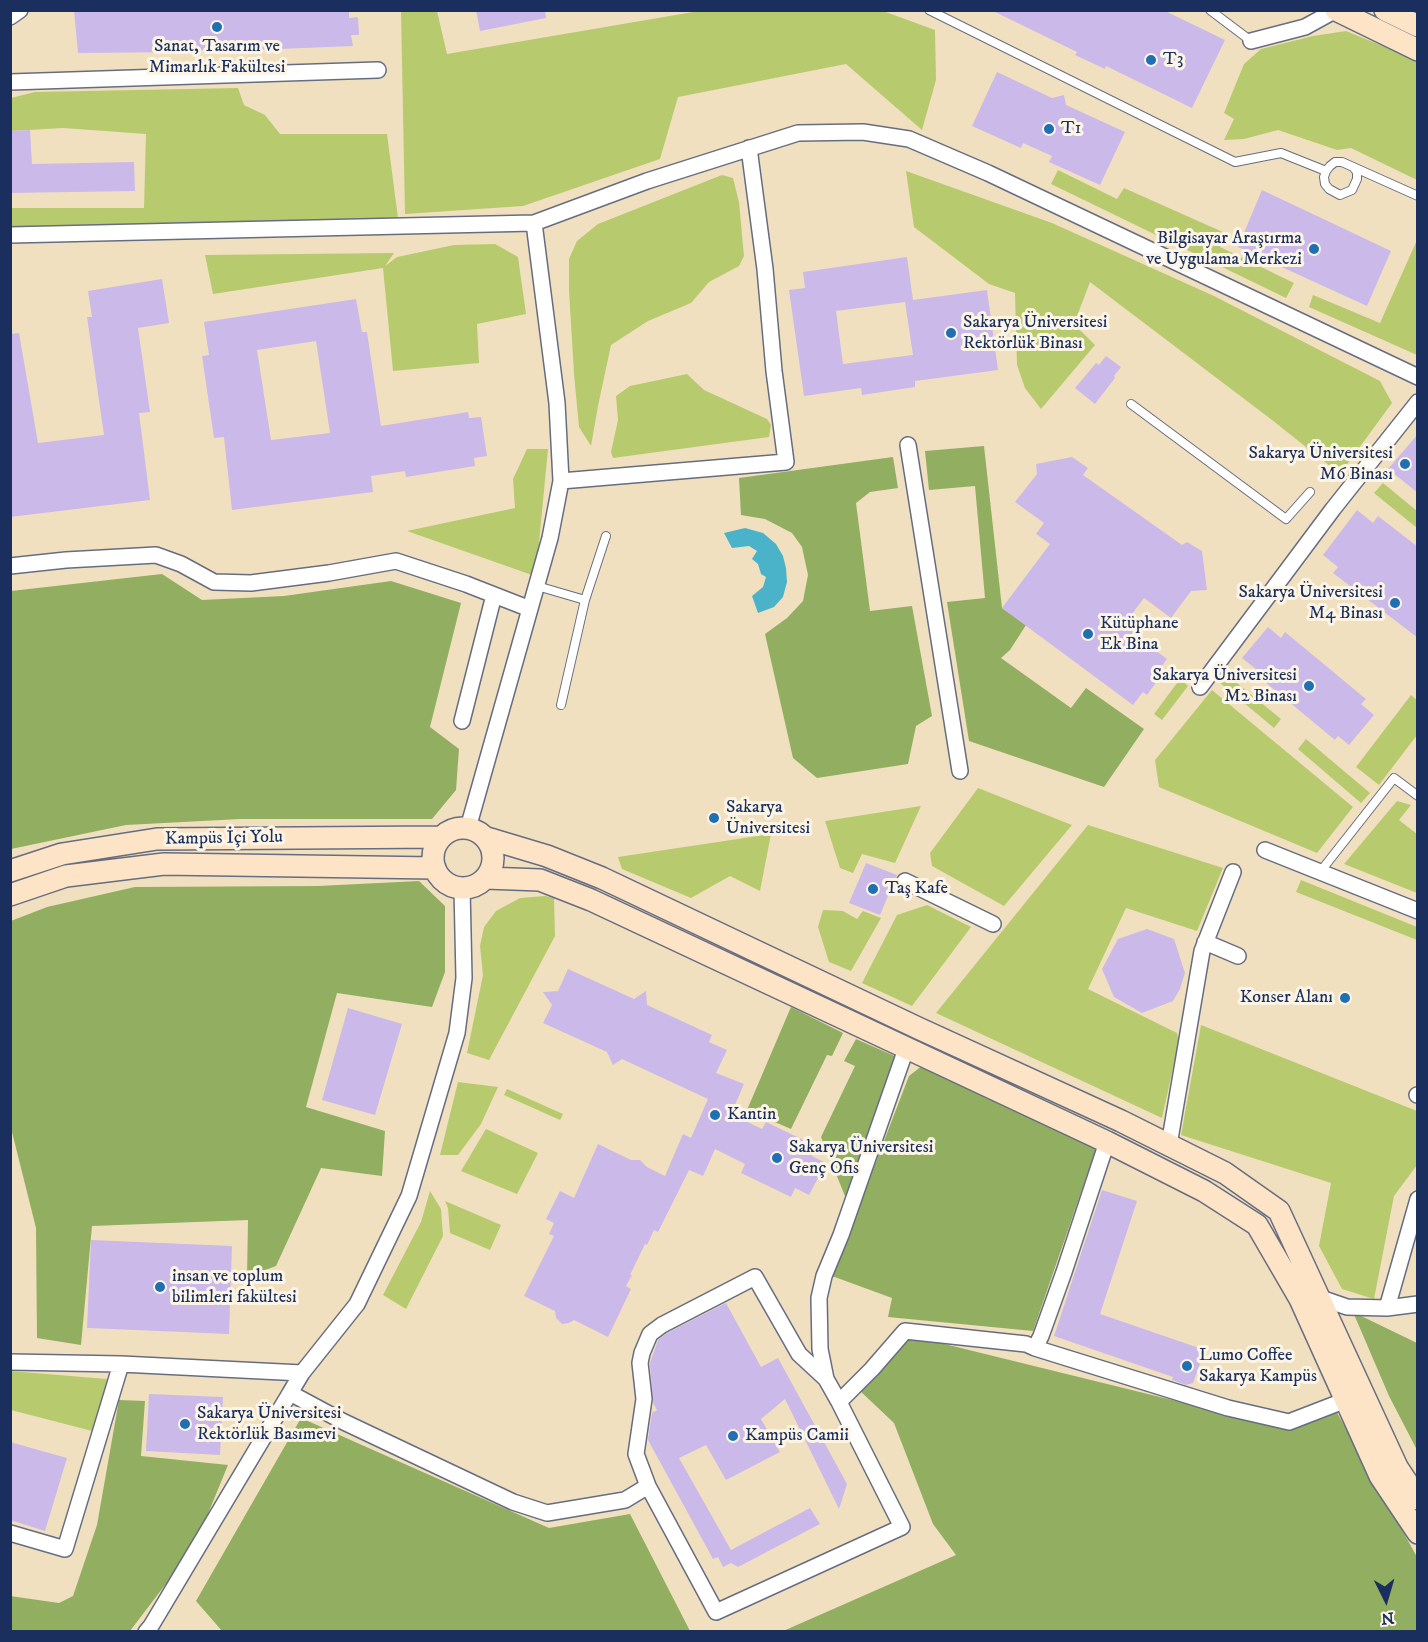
<!DOCTYPE html>
<html>
<head>
<meta charset="utf-8">
<style>
  body { margin:0 }
  #map { position:relative; width:1428px; height:1642px; overflow:hidden; background:#f1e0bf; font-family:"IM FELL DW Pica",serif }
  canvas { display:block }
  .frame { position:absolute; inset:0; border:12px solid #1b2f5e; pointer-events:none }
  .north { position:absolute; left:1356px; top:1570px; width:60px; height:60px; -webkit-text-stroke:4px #fcf5e5; paint-order:stroke; rotate:175deg; font-size:16px; font-weight:700; line-height:24px; text-align:center; color:#1b2f5e }
  .north::after { content:''; display:block; margin:auto; width:21px; height:27px; background:#1b2f5e; clip-path:polygon(50% 0,100% 100%,50% 72%,0 100%) }
</style>
</head>
<body>
<div id="map">
<canvas width="1428" height="1642"></canvas>
<div class="frame"></div>
<div class="north">N</div>
</div>
<script>
const g = document.querySelector('canvas').getContext('2d');
g.lineJoin = 'round';
function fill(path, color) { g.fillStyle = color; g.fill(path, 'evenodd'); }
const poly = rows => new Path2D(rows.map(r => 'M' + r).join(''));
function stroke(path, color, width, dash) { g.strokeStyle = color; g.lineWidth = width; g.lineCap = dash ? 'butt' : 'round'; g.setLineDash(dash || []); g.stroke(path); }
function drawText(font, color, halo, rows, align = 'center') {
  g.font = font + ' "IM FELL DW Pica",serif'; g.lineWidth = 6; g.setLineDash([]); g.textBaseline = 'middle'; g.strokeStyle = halo; g.fillStyle = color; for (const [text, x, y, turn = 0] of rows) {
    g.save(); g.translate(x, y); g.rotate((+turn || 0) * Math.PI / 180); g.textAlign = isNaN(turn) ? turn : align; if (halo) g.strokeText(text, 0, 0); g.fillText(text, 0, 0); g.restore();
  }
}
const green = poly([
  [401,11,437,11,447,54,699,11,883,11,935,30,936,80,922,130,846,64,678,97,660,159,523,206,405,214],
  [1346,31,1417,60,1417,180,1351,148,1337,150,1278,130,1244,139,1224,140,1234,119,1224,113,1244,64,1261,49,1313,36],
  [238,88,244,105,265,115,280,134,387,134,398,218,11,229,10,208,144,208,146,134,63,128,11,131,11,98,35,92],
  [1058,170,1117,199,1124,188,1225,233,1220,247,1294,283,1286,298,1051,184],
  [906,171,1052,223,1214,296,1380,381,1392,403,1340,474,1272,420,1090,282,1074,324,1095,345,1041,409,1025,388,1017,365,1015,293,989,284,914,227],
  [722,175,733,178,739,202,744,256,739,266,709,282,691,303,648,321,611,345,598,406,591,446,579,427,574,374,569,290,569,259,577,241,598,224],
  [1417,240,1417,355,1309,307,1313,295,1380,323],
  [495,244,518,257,526,314,477,324,479,363,393,371,383,268,213,294,205,255,394,253,385,266,397,257,454,245],
  [687,374,704,390,767,419,771,425,769,437,613,458,611,452,618,420,616,396,630,386],
  [527,449,548,449,538,553,532,575,407,531,515,508,513,479],
  [1383,483,1417,511,1417,528,1374,493],
  [1226,674,1281,719,1274,728,1219,682],
  [1180,679,1188,686,1162,720,1154,714],
  [1212,690,1353,807,1317,853,1159,787,1155,760],
  [1411,695,1417,700,1417,735,1379,785,1356,767],
  [1306,739,1370,793,1361,803,1298,749],
  [978,788,1072,825,1004,906,932,866,930,853],
  [1397,801,1411,805,1399,820,1417,834,1417,893,1344,864],
  [921,806,895,863,862,854,853,873,840,868,825,821],
  [1088,825,1223,868,1197,931,1126,908,1088,989,1177,1033,1179,1041,1162,1118,936,1013],
  [771,834,760,891,730,876,691,898,622,869,618,857],
  [1301,880,1417,927,1417,940,1296,892],
  [545,896,554,898,555,936,489,1060,467,1053,483,975,480,946,484,927,496,911,520,898],
  [927,905,971,927,912,1006,862,983,897,915],
  [823,910,843,911,857,919,863,911,881,918,851,971,829,962,818,927],
  [1201,1025,1417,1111,1417,1165,1394,1196,1374,1299,1342,1289,1319,1246,1331,1183,1181,1135],
  [458,1082,498,1087,481,1124,458,1155,440,1155],
  [507,1089,563,1114,560,1120,504,1095],
  [486,1129,538,1153,517,1194,461,1171],
  [430,1191,441,1209,443,1236,406,1309,383,1295,421,1222],
  [445,1201,501,1225,490,1250,450,1233,448,1208],
  [10,1371,107,1379,96,1432,11,1410]
]);
const forest = poly([
  [984,446,1002,608,1026,625,1010,650,1001,658,1071,708,1086,688,1144,729,1104,787,969,741,947,602,985,598,975,486,929,490,925,451],
  [893,457,898,488,870,492,856,503,870,611,912,606,932,716,916,726,908,764,817,778,793,758,765,634,787,618,803,601,808,575,802,547,792,533,765,519,741,515,739,478],
  [162,574,202,600,284,596,391,581,461,603,430,727,459,749,456,790,432,819,240,819,126,825,11,849,11,591],
  [419,881,445,906,445,972,432,1007,337,993,306,1107,385,1131,382,1176,321,1168,276,1266,247,1277,248,1220,92,1226,81,1345,37,1338,36,1228,11,1128,11,921,47,907,135,887,318,886],
  [791,1007,843,1033,832,1056,827,1055,791,1129,747,1110],
  [856,1039,899,1058,847,1201,821,1137,855,1066,844,1061],
  [923,1065,1096,1149,1033,1331,888,1317,892,1298,832,1276,909,1076],
  [1353,1312,1417,1343,1417,1450,1389,1396],
  [912,1336,1278,1426,1335,1409,1417,1557,1417,1631,781,1632,956,1555,933,1524,894,1423,858,1389],
  [119,1400,145,1401,141,1456,228,1465,205,1521,178,1568,130,1631,11,1631,10,1596,59,1603,73,1596,97,1525],
  [301,1418,549,1528,630,1514,690,1631,222,1631,196,1601]
]);
const water = poly([
  [745,528,763,533,776,544,783,556,786,568,787,582,783,597,774,607,758,613,752,596,763,587,766,577,761,574,758,564,752,559,757,551,749,546,732,548,724,533]
]);
const building = poly([
  [74,10,349,10,349,18,358,17,359,35,351,35,353,46,229,51,229,48,185,52,78,53],
  [476,10,545,10,546,18,480,31],
  [991,10,1163,10,1225,40,1192,108,1106,66,1105,69,1075,55,1077,52],
  [997,72,1052,98,1064,95,1066,105,1125,132,1100,185,1049,162,1052,156,1023,143,1021,148,972,126],
  [30,130,32,164,134,162,135,191,10,193,10,131],
  [1262,190,1391,251,1367,306,1238,247],
  [907,257,913,300,987,290,998,370,915,381,915,387,862,395,861,388,804,396,789,290,805,288,803,272],
  [905,302,913,355,843,364,836,311],
  [162,279,169,323,138,328,150,412,139,413,150,500,10,517,10,334,19,333,38,443,104,435,87,317,92,317,88,291],
  [356,299,362,332,367,332,381,426,468,412,469,418,481,417,487,456,474,458,475,466,406,477,405,471,371,476,373,492,232,510,224,437,214,438,202,356,209,355,204,322],
  [316,341,330,433,271,440,257,350],
  [1106,356,1121,367,1114,376,1115,378,1095,404,1075,388,1096,363,1099,365],
  [1418,434,1418,493,1388,469],
  [1072,457,1088,468,1083,475,1182,545,1187,542,1202,551,1207,590,1191,591,1171,618,1144,598,1125,623,1145,638,1143,641,1167,659,1154,677,1158,680,1147,695,1143,692,1133,705,1002,608,1050,544,1036,534,1044,523,1015,502,1037,474,1036,464],
  [1357,510,1373,523,1378,516,1418,547,1418,638,1333,573,1338,567,1323,555],
  [1268,627,1281,638,1285,632,1366,699,1361,704,1374,715,1349,745,1338,736,1335,740,1253,672,1256,669,1242,658],
  [866,863,897,875,880,915,849,903],
  [1147,929,1174,939,1185,973,1180,989,1173,1001,1142,1013,1114,997,1102,969,1118,939],
  [568,969,634,999,646,991,647,1005,712,1035,709,1042,727,1050,716,1073,744,1084,731,1114,762,1129,766,1122,816,1146,812,1156,826,1163,809,1195,795,1188,791,1197,741,1173,745,1164,715,1149,703,1176,689,1170,658,1232,654,1230,647,1245,645,1244,630,1275,632,1275,626,1286,631,1289,608,1337,574,1320,569,1323,562,1324,556,1318,555,1311,524,1296,554,1236,549,1234,554,1223,546,1219,560,1191,574,1198,598,1144,631,1160,640,1160,647,1167,665,1176,683,1134,691,1138,708,1099,622,1059,613,1065,607,1052,543,1023,552,1005,543,992,558,991],
  [348,1008,402,1024,375,1115,322,1100],
  [1102,1190,1137,1201,1100,1314,1205,1350,1193,1383,1186,1385,1172,1380,1173,1377,1054,1336],
  [91,1240,232,1246,229,1334,87,1328],
  [726,1303,761,1367,778,1358,847,1484,839,1509,785,1399,761,1419,780,1452,726,1480,706,1445,679,1458,731,1550,810,1508,820,1524,738,1567,731,1563,723,1567,718,1557,713,1559,648,1440,652,1413,657,1410,653,1403,650,1363,658,1340,667,1333],
  [149,1394,223,1397,220,1455,146,1451],
  [10,1442,67,1458,45,1531,10,1520]
]);
const lane = poly([
  [929,10,1235,162,1281,153,1326,171],
  [1210,10,1251,41],
  [1353,167,1357,172,1357,179,1352,190,1340,195,1329,189,1325,184,1324,177,1326,171,1330,166,1335,162,1342,162,1418,196],
  [1131,404,1286,519,1310,492],
  [537,586,585,600],
  [561,705,585,600,606,536],
  [1320,872,1394,778,1418,796]
]);
const street = poly([
  [10,17,20,10],
  [1251,41,1305,27,1336,10],
  [10,82,378,70],
  [10,235,534,223,647,181,798,133,863,132,909,139,988,173,1418,377],
  [908,445,960,771],
  [561,481,786,462,774,371,765,269,749,148],
  [10,566,66,560,156,555,181,564,214,582,251,583,329,573,396,561,466,584,530,609],
  [1200,687,1333,509,1418,402],
  [462,721,494,595],
  [468,828,550,538,561,481,557,403,534,223],
  [1265,850,1418,911],
  [905,881,993,924],
  [1205,942,1238,956],
  [906,1049,841,1235,824,1276,819,1298,820,1349,826,1379,839,1402,872,1369,905,1331,1026,1344,1035,1348,1041,1336,1064,1272,1107,1142],
  [1417,1095,1418,1095],
  [1169,1145,1202,951,1233,872],
  [1313,1298,1318,1297,1347,1307,1387,1308,1418,1199],
  [1387,1308,1418,1304],
  [1035,1348,1228,1408,1289,1422,1346,1400],
  [10,1362,121,1364,302,1373,357,1304,409,1196,457,1033,464,978,462,888],
  [302,1373,290,1393,344,1422,513,1502,547,1513,625,1500,648,1486,636,1454,644,1399,640,1363,642,1353,650,1334,662,1325,755,1277,799,1354,826,1379],
  [648,1486,716,1612,902,1527,839,1402],
  [10,1533,65,1549,121,1364],
  [146,1632,151,1626,290,1393]
]);
const secondary = poly([
  [1336,10,1418,50],
  [1385,10,1418,26],
  '433 858a30 30 0 1 1 60 0a30 30 0 1 1-60 0Z',
  [487,838,547,856,602,878,918,1028,1121,1121,1225,1173,1279,1211,1397,1467,1418,1499],
  [10,871,62,854,157,839,441,837],
  [486,878,540,880,591,900,1107,1142,1204,1191,1257,1225,1300,1299,1380,1476,1418,1533],
  [10,895,66,876,164,864,435,868]
]);
const markers = [
  [217,27,6,"#1f6fb2"],
  [1151,60,6,"#1f6fb2"],
  [1049,129,6,"#1f6fb2"],
  [1314,249,6,"#1f6fb2"],
  [951,333,6,"#1f6fb2"],
  [1405,464,6,"#1f6fb2"],
  [1395,603,6,"#1f6fb2"],
  [1088,634,6,"#1f6fb2"],
  [1309,686,6,"#1f6fb2"],
  [714,818,6,"#1f6fb2"],
  [873,889,6,"#1f6fb2"],
  [1345,998,6,"#1f6fb2"],
  [715,1115,6,"#1f6fb2"],
  [777,1158,6,"#1f6fb2"],
  [160,1287,6,"#1f6fb2"],
  [1187,1366,6,"#1f6fb2"],
  [185,1424,6,"#1f6fb2"],
  [733,1436,6,"#1f6fb2"]
];
const poiNames = [
  ["Sanat, Tasarım ve",217,47,"center"],
  ["Mimarlık Fakültesi",217,68,"center"],
  ["T3",1163,60],
  ["T1",1061,129],
  ["Bilgisayar Araştırma",1302,239,"right"],
  ["ve Uygulama Merkezi",1302,260,"right"],
  ["Sakarya Üniversitesi",963,323],
  ["Rektörlük Binası",963,344],
  ["Sakarya Üniversitesi",1393,454,"right"],
  ["M6 Binası",1393,475,"right"],
  ["Sakarya Üniversitesi",1383,593,"right"],
  ["M4 Binası",1383,614,"right"],
  ["Kütüphane",1100,624],
  ["Ek Bina",1100,645],
  ["Sakarya Üniversitesi",1297,676,"right"],
  ["M2 Binası",1297,697,"right"],
  ["Sakarya",726,808],
  ["Üniversitesi",726,829],
  ["Taş Kafe",885,889],
  ["Konser Alanı",1333,998,"right"],
  ["Kantin",727,1115],
  ["Sakarya Üniversitesi",789,1148],
  ["Genç Ofis",789,1169],
  ["insan ve toplum",172,1277],
  ["bilimleri fakültesi",172,1298],
  ["Lumo Coffee",1199,1356],
  ["Sakarya Kampüs",1199,1377],
  ["Sakarya Üniversitesi",197,1414],
  ["Rektörlük Basımevi",197,1435],
  ["Kampüs Camii",745,1436]
];
const streetNames = [
  ["Kampüs İçi Yolu",224,839,-1]
];
fill(green, '#b7ca6e');
fill(forest, '#91ae61');
fill(water, '#4ab3c9');
fill(building, '#cbb9e9');
stroke(lane, '#666d80', 10);
stroke(street, '#666d80', 18);
stroke(secondary, '#666d80', 24);
stroke(lane, '#fff', 8);
stroke(street, '#fff', 15);
stroke(secondary, '#fee4c6', 21);
for (const [x, y, r, color] of markers) { const dot = new Path2D(); dot.arc(x, y, r, 0, 2 * Math.PI); g.fillStyle = color; g.fill(dot); stroke(dot, '#fcf5e5', 2); }
drawText('18px', '#1b2f5e', '#fcf5e5', poiNames, 'left');
drawText('18px', '#1b2f5e', '#fcf5e5', streetNames);
</script>
</body>
</html>
